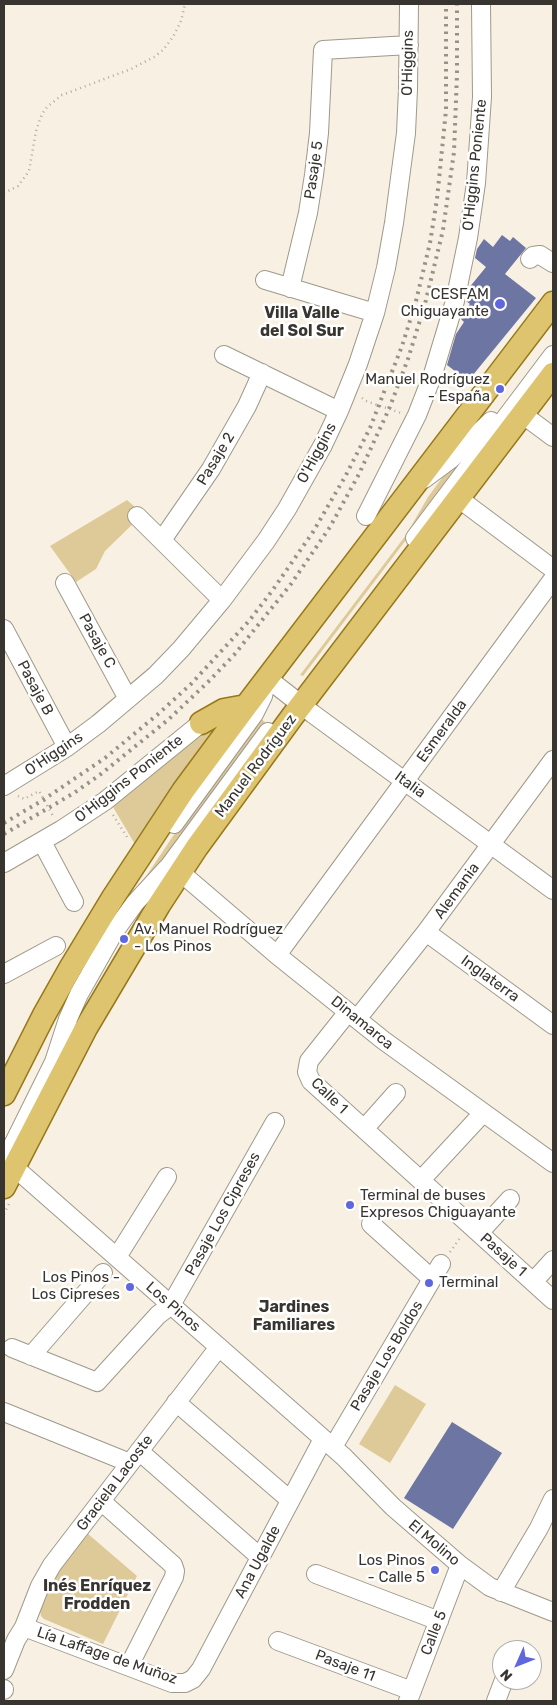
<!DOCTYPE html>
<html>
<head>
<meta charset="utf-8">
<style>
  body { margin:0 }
  #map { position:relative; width:557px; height:1705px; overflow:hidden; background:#f8f1e3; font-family:Rubik,sans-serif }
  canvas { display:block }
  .frame { position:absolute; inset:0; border:5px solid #383530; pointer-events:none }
  .north { position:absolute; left:492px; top:1640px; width:50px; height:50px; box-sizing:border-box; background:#fff; border:1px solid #afaeac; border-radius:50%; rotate:226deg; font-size:14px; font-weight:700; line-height:20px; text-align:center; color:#383530 }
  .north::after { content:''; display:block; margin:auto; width:18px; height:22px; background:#5f67df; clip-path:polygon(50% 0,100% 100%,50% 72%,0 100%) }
</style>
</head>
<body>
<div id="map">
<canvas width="557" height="1705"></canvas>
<div class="frame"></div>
<div class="north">N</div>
</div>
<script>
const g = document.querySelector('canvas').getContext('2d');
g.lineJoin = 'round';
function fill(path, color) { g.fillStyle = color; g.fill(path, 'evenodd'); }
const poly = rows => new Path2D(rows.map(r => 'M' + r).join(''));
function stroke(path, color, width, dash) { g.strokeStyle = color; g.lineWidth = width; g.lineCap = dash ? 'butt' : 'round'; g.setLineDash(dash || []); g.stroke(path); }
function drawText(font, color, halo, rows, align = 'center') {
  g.font = font + ' Rubik,sans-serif'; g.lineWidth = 5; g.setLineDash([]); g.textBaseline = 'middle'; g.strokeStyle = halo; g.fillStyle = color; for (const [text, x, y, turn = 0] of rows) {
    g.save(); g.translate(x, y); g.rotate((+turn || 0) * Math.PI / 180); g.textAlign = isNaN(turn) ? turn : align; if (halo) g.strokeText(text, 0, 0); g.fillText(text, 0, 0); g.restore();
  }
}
const green = poly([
  [493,425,303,676,300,675,406,535,428,497,439,482,449,469],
  [127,500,143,514,105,551,96,569,76,582,50,546],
  [227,713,136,846,113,807,207,724],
  [260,718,266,723,171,854,135,893,173,836],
  [395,1385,426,1404,390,1463,359,1444],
  [87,1533,137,1576,103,1644,44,1619,41,1616,40,1610,56,1573]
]);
const building = poly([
  [502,235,510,241,513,237,526,248,505,274,536,298,468,381,447,365,456,334,464,322,461,319,462,313,470,304,466,301,468,289,486,267,475,258,477,249,484,239,493,247],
  [452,1422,502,1453,453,1529,404,1498]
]);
const path = poly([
  [4,193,18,186,29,171,36,131,42,114,47,107,62,95,131,69,154,57,163,50,173,37,181,21,185,4],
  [362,398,366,401,401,413],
  [18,796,24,799,39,791,53,816],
  [113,815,129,840],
  [4,1214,9,1204],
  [450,1252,460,1238]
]);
const minor = poly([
  [530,259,533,256,540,255,553,263],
  [265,280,375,313],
  [290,288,308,213,314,175,319,133,323,50,409,45],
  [224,355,339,411],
  [522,414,553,437],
  [424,479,451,459,491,421],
  [458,498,553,569],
  [137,516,222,600],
  [366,516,417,415,433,374,455,301,468,238,476,183,482,97,481,4],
  [415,538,553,355],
  [162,540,211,469,247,406,262,373],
  [65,583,128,699],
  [4,629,67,747],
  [4,786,67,747,98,724,156,675,181,649,222,600,266,541,287,509,323,445,339,411,358,364,375,313,386,268,394,223,406,133,408,89,409,4],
  [174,824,254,714,263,696,267,678,313,714,553,890],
  [42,842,74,902],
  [4,863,61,830,105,801,201,723],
  [180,872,277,955,383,1040,553,1163],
  [426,932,553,1025],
  [277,955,553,579],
  [4,974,56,946],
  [348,1012,309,1061,307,1072,311,1081,553,1300],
  [357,1019,426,932,553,760],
  [364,1129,396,1093],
  [4,1163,54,1062,68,1019,79,994,114,932,135,903,170,865,268,732],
  [14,1167,344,1457,393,1507,460,1565,490,1587,553,1612],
  [421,1180,483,1113],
  [371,1224,432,1279],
  [479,1233,510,1199],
  [117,1257,167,1177],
  [533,1282,553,1260],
  [12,1348,97,1382,158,1315,171,1305,275,1122],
  [31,1356,103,1273],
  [176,1402,290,1500],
  [4,1412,130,1463],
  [333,1447,441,1264],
  [139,1451,260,1557],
  [101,1501,173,1565,175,1571,174,1577,129,1666],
  [316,1574,439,1621],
  [501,1592,539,1528,553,1499],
  [24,1627,172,1683,185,1683,193,1679,201,1669,323,1439],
  [278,1641,412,1691],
  [4,1670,16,1640,24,1627,40,1586,52,1565,219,1347],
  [4,1689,4,1690],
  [408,1701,460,1565],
  [496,1701,504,1680]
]);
const major = poly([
  [201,723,224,710,246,706],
  [4,1094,44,1015,71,967,114,896,183,791,246,706,553,303],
  [4,1187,86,1028,159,905,197,847,292,717,553,374]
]);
const rail = poly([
  [4,823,43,800,105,758,157,715,191,684,249,621,272,591,313,532,346,475,370,428,402,346,415,305,430,243,437,199,446,110,446,4],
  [4,834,74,793,101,774,169,719,208,682,234,655,291,584,330,527,359,474,389,409,408,359,425,304,443,230,454,152,457,74,457,4]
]);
const markers = [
  [500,304,6,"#5f67df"],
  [500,389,5,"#5f67df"],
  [124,939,5,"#5f67df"],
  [350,1205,5,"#5f67df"],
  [429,1283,5,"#5f67df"],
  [130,1287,5,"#5f67df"],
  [435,1570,5,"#5f67df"]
];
const streetNames = [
  ["O'Higgins",408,63,-89],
  ["O'Higgins Poniente",475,165,-84],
  ["Pasaje 5",314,170,-82],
  ["O'Higgins",317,453,-62],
  ["Pasaje 2",216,459,-59],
  ["Pasaje C",97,641,61],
  ["Pasaje B",35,688,62],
  ["Esmeralda",442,731,-54],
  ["O'Higgins",54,754,-34],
  ["Manuel Rodríguez",256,766,-53],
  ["O'Higgins Poniente",129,779,-38],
  ["Italia",410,785,36],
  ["Alemania",457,891,-54],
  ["Inglaterra",490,979,36],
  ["Dinamarca",362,1023,39],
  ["Calle 1",329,1096,44],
  ["Pasaje Los Cipreses",223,1214,-61],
  ["Pasaje 1",503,1255,42],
  ["Los Pinos",173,1307,41],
  ["Pasaje Los Boldos",387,1356,-59],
  ["Graciela Lacoste",115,1483,-53],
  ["El Molino",434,1543,40],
  ["Ana Ugalde",258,1562,-62],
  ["Calle 5",434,1633,-69],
  ["Lía Laffage de Muñoz",107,1656,19],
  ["Pasaje 11",345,1666,21]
];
const poiNames = [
  ["CESFAM",489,295],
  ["Chiguayante",489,312],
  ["Manuel Rodríguez",490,380],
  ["- España",490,397],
  ["Av. Manuel Rodríguez",134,930,"left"],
  ["- Los Pinos",134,947,"left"],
  ["Terminal de buses",360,1196,"left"],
  ["Expresos Chiguayante",360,1213,"left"],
  ["Los Pinos -",120,1278],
  ["Los Cipreses",120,1295],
  ["Terminal",439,1283,"left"],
  ["Los Pinos",425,1561],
  ["- Calle 5",425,1578]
];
const neighbourhoodNames = [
  ["Villa Valle",302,313],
  ["del Sol Sur",302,331],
  ["Jardines",294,1307],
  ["Familiares",294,1325],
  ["Inés Enríquez",97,1586],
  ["Frodden",97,1604]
];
fill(green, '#dec998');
fill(building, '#6d75a3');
stroke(minor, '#9e998b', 20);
stroke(major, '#97791b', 25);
stroke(path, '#afa99f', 2.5, [1, 4]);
stroke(minor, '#fff', 18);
stroke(major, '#dfc470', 22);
stroke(rail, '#969288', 4, [2.5, 5]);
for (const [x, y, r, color] of markers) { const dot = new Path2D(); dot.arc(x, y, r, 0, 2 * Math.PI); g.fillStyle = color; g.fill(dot); stroke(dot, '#fff', 2); }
drawText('15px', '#383530', '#fff', streetNames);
drawText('15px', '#383530', '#fff', poiNames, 'right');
drawText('bold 16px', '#383530', '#fff', neighbourhoodNames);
</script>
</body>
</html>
